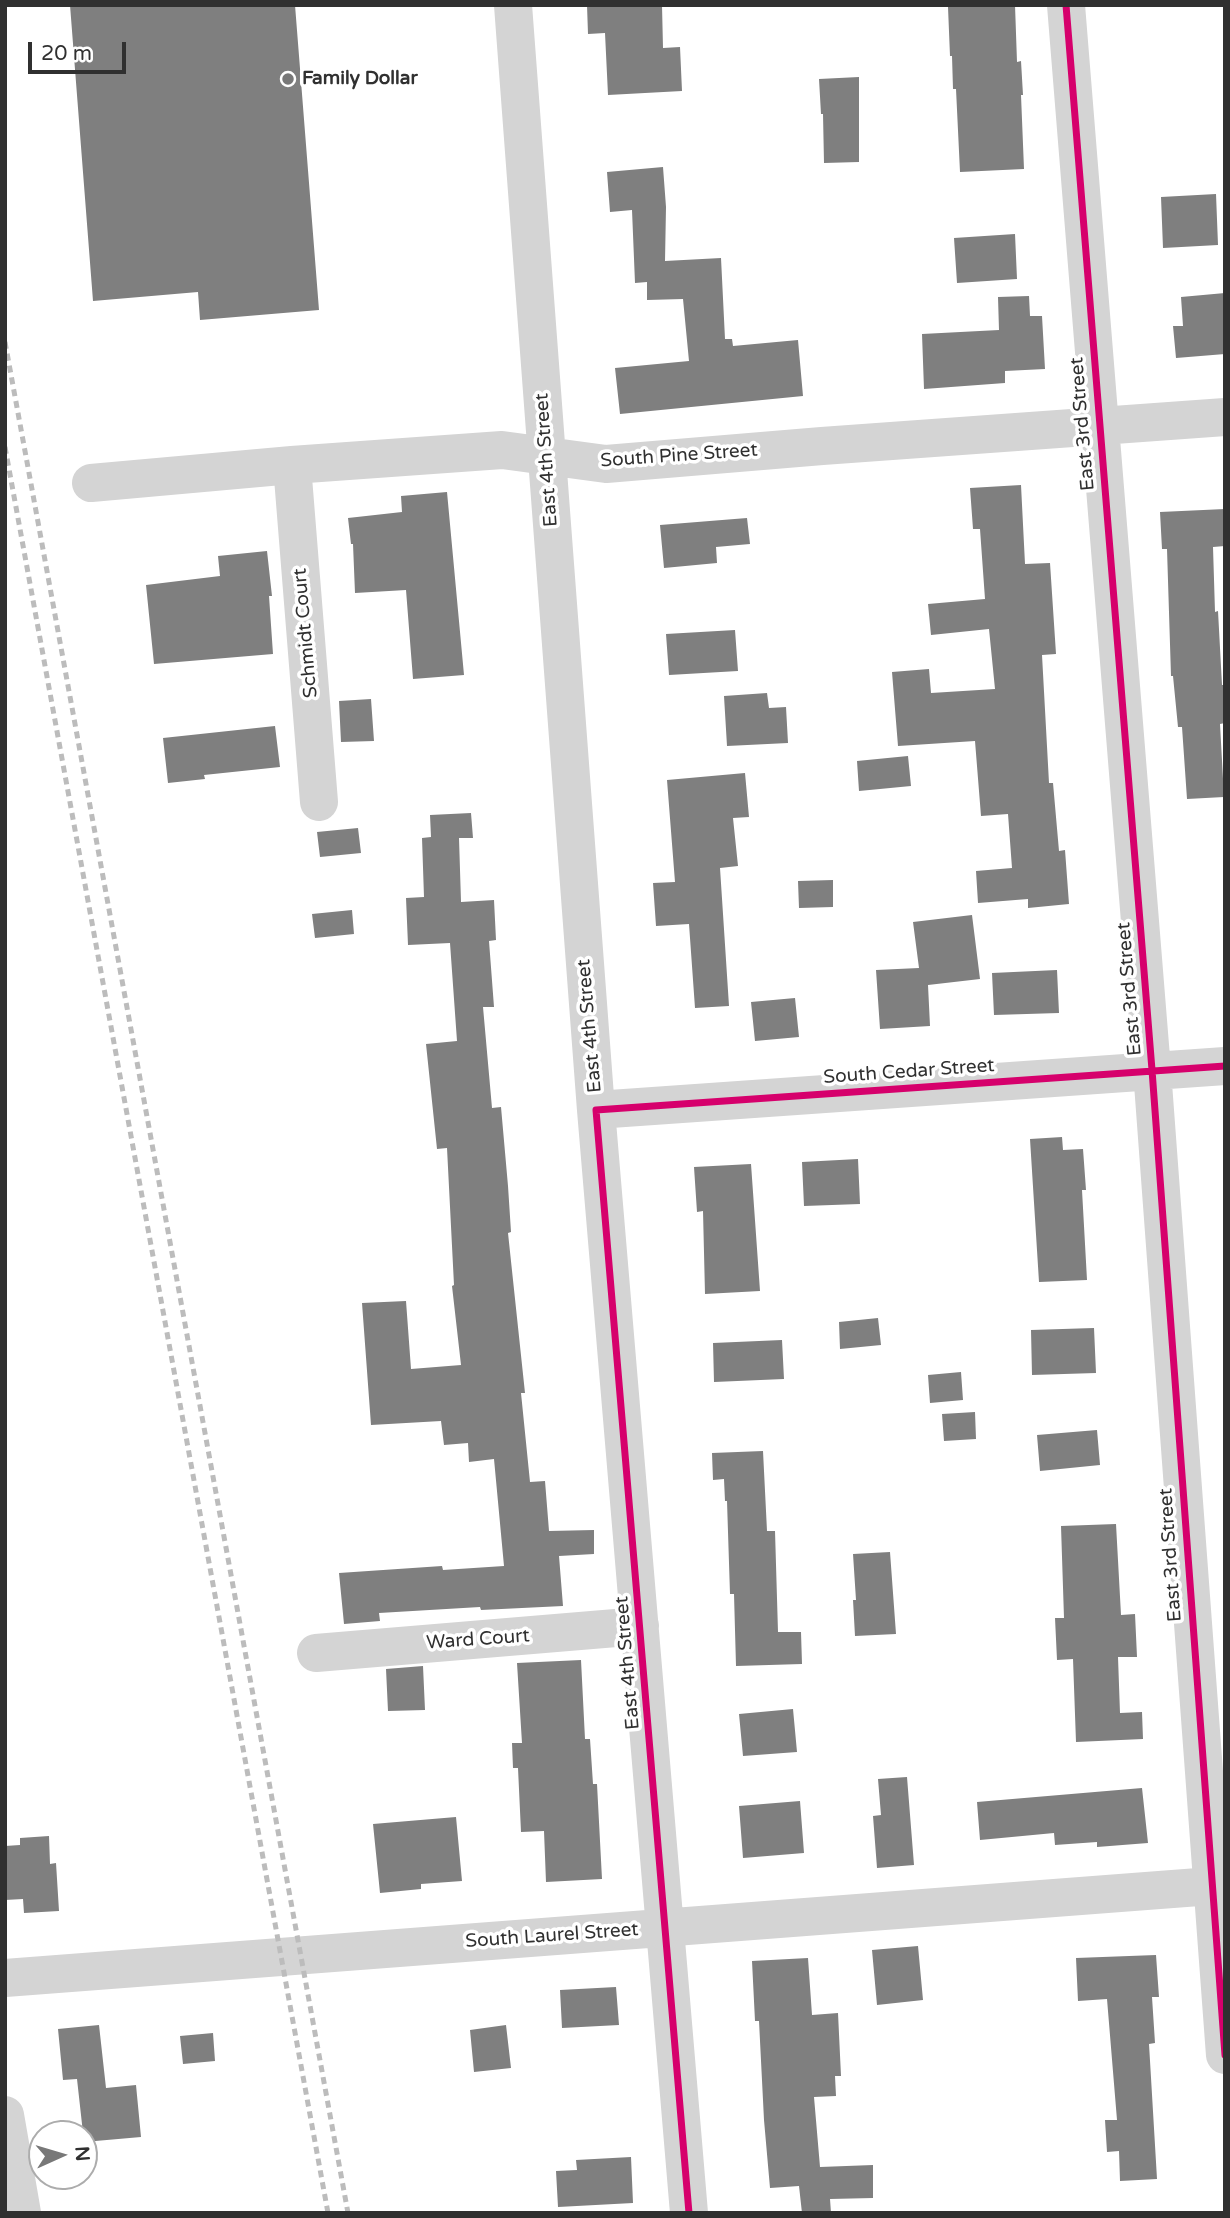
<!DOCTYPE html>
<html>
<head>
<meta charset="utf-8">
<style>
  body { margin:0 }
  #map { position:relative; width:1230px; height:2218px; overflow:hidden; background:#fff; font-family:"Varela Round",sans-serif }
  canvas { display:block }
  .frame { position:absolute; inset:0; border:7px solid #303030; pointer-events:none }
  .north { position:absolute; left:28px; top:2120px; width:70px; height:70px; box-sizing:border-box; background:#fff; border:2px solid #acacac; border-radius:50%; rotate:86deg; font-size:19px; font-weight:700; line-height:28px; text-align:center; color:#303030 }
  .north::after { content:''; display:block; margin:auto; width:24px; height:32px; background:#787878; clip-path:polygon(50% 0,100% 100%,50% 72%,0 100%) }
  .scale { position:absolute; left:28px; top:42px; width:98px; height:32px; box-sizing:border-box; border:4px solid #303030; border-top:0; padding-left:9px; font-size:21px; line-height:24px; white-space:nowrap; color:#303030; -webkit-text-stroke:5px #fff; paint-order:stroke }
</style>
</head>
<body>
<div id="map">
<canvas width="1230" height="2218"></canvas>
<div class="frame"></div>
<div class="north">N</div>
<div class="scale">20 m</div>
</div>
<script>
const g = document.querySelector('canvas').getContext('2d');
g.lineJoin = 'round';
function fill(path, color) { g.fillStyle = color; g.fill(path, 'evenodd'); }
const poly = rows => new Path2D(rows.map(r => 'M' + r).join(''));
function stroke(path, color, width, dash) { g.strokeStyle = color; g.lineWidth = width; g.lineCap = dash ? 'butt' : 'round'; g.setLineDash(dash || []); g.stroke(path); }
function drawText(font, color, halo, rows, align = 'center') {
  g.font = font + ' "Varela Round",sans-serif'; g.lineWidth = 7; g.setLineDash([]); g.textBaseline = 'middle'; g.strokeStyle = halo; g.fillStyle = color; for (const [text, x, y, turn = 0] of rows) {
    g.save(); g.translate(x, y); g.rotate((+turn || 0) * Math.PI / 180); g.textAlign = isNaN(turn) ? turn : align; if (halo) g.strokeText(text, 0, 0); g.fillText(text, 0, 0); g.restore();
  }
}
const building = poly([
  [70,5,295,5,319,310,200,320,198,292,93,301],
  [587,5,662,5,663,48,680,47,682,91,608,95,605,33,588,34],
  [1015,5,1017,62,1021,61,1023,95,1021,95,1024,169,960,172,956,89,953,89,952,56,950,56,948,7],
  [859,77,859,162,824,163,823,114,821,114,819,79],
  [663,167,666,207,665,261,721,258,725,339,732,339,733,346,798,340,803,396,620,414,615,368,689,361,683,299,647,300,647,282,635,283,632,210,610,212,607,172],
  [1216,194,1218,245,1163,248,1161,197],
  [1015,234,1017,279,957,283,954,238],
  [1225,293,1225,354,1176,358,1173,326,1183,326,1181,297],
  [1029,296,1030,316,1042,316,1045,369,1005,371,1005,383,924,389,922,334,999,330,998,297],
  [1021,485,1025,564,1050,563,1056,654,1042,655,1049,783,1053,783,1059,851,1065,850,1069,904,1028,908,1028,899,978,903,976,871,1012,868,1008,814,981,816,975,741,898,746,892,672,929,669,931,693,995,689,989,629,931,635,928,604,985,599,980,529,973,529,970,488],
  [447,492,464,675,413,679,406,590,355,593,353,544,351,544,348,518,402,512,401,496],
  [1225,509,1225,546,1213,547,1215,612,1218,611,1222,685,1225,685,1225,723,1220,724,1224,797,1187,799,1182,727,1178,727,1173,676,1171,676,1167,549,1162,549,1160,512],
  [747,518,750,544,716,547,717,563,664,568,660,525],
  [267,551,272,596,269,596,273,654,154,664,146,585,220,576,218,556],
  [735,630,738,671,669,675,666,634],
  [767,693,769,708,786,707,788,743,727,746,724,696],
  [371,699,374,741,341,742,339,701],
  [275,726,280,767,204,775,205,779,168,783,163,738],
  [908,756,911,786,859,791,857,761],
  [745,773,749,817,733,818,738,866,720,868,729,1006,695,1008,689,924,656,926,653,883,675,882,667,780],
  [471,813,473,838,459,838,461,902,494,900,496,940,489,941,494,1007,483,1007,492,1108,501,1107,508,1186,511,1232,508,1233,525,1393,521,1393,530,1482,545,1481,549,1531,594,1530,594,1554,559,1556,563,1606,481,1610,480,1607,379,1613,380,1621,344,1624,339,1573,442,1566,443,1570,504,1566,494,1459,469,1462,468,1443,444,1445,441,1421,371,1425,362,1303,406,1301,411,1369,461,1365,452,1286,454,1285,447,1148,437,1149,426,1044,457,1041,450,943,408,945,406,898,424,897,422,838,431,837,430,815],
  [358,828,361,853,320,857,317,832],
  [833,880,833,907,799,908,798,881],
  [352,910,354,934,315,938,312,914],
  [972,915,980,979,928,985,930,1026,880,1029,876,970,919,968,913,922],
  [1057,970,1059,1013,994,1015,992,973],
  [795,998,799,1037,755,1041,751,1002],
  [1062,1137,1063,1150,1083,1149,1086,1190,1082,1190,1087,1280,1039,1282,1030,1139],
  [858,1159,860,1204,804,1206,802,1162],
  [751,1164,760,1291,705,1294,703,1211,697,1212,694,1167],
  [878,1318,881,1345,840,1349,839,1322],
  [1094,1328,1096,1373,1032,1375,1031,1330],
  [782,1340,784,1379,714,1382,713,1343],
  [961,1372,963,1400,930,1403,928,1375],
  [975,1412,976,1439,944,1441,942,1414],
  [1097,1430,1100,1465,1040,1471,1037,1435],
  [763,1451,767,1531,775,1531,778,1632,801,1632,802,1664,736,1666,734,1594,730,1594,727,1501,725,1501,724,1479,713,1480,712,1453],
  [1116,1524,1121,1615,1135,1614,1137,1657,1118,1657,1120,1713,1142,1712,1143,1739,1076,1742,1073,1659,1057,1660,1055,1618,1064,1618,1061,1526],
  [890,1552,896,1634,855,1636,853,1600,856,1600,853,1554],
  [581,1660,585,1739,590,1739,593,1784,597,1784,602,1879,546,1882,544,1831,521,1832,518,1768,513,1768,512,1743,522,1743,517,1663],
  [423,1666,425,1710,388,1711,386,1669],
  [793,1709,797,1752,743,1756,739,1714],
  [907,1777,914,1865,877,1868,873,1816,881,1815,878,1779],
  [1142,1788,1148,1843,1097,1847,1097,1842,1055,1845,1054,1833,980,1840,977,1802],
  [800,1801,804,1853,743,1858,739,1806],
  [456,1817,462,1881,421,1884,421,1889,380,1893,373,1824],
  [49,1836,50,1864,56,1863,59,1911,24,1913,23,1899,5,1900,5,1846,20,1845,20,1838],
  [918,1946,923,2000,877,2005,872,1950],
  [1156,1955,1159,1997,1152,1997,1155,2043,1149,2044,1157,2179,1120,2181,1119,2151,1107,2152,1105,2120,1117,2120,1107,1999,1078,2001,1076,1958],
  [808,1958,812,2015,838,2013,841,2076,835,2076,836,2096,814,2097,820,2167,873,2165,873,2198,830,2199,831,2213,802,2213,799,2186,770,2188,764,2120,759,2021,755,2021,752,1961],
  [616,1987,619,2025,562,2028,560,1990],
  [99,2025,106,2088,136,2085,141,2137,84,2142,77,2079,63,2080,58,2029],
  [506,2025,511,2068,474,2072,470,2030],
  [213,2033,215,2061,183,2064,180,2036],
  [631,2157,633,2203,558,2207,556,2171,577,2170,576,2160]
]);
const minor = poly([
  [513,5,596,1110,689,2213],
  [1066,5,1152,1070,1225,2055],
  [292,465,319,802],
  [91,483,292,465,502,450,606,464,822,446,1225,417],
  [596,1110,1225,1066],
  [316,1653,640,1626],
  [5,1978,1225,1885],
  [5,2115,22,2213]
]);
const rail = poly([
  [5,342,348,2213],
  [5,447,328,2213]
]);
const cycleway = poly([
  [1066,5,1152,1070,1225,2055],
  [689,2213,596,1110,1225,1066]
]);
const markers = [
  [288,79,7,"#787878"]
];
const poiNames = [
  ["Family Dollar",302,79]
];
const streetNames = [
  ["East 3rd Street",1083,424,-95],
  ["South Pine Street",679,456,-4],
  ["East 4th Street",547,460,-94],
  ["Schmidt Court",306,633,-95],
  ["East 3rd Street",1130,989,-95],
  ["East 4th Street",590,1026,-95],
  ["South Cedar Street",909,1072,-4],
  ["East 3rd Street",1171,1555,-94],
  ["Ward Court",478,1640,-4],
  ["East 4th Street",628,1663,-95],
  ["South Laurel Street",552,1936,-4]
];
fill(building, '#7f7f7f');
stroke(minor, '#d4d4d4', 38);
stroke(rail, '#bcbcbc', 5, [7, 5]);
stroke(cycleway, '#d6006c', 7);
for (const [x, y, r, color] of markers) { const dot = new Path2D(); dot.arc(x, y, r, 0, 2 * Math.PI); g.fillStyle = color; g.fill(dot); stroke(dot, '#fff', 2.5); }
drawText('bold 19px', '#303030', '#fff', poiNames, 'left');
drawText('19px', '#303030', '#fff', streetNames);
</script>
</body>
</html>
